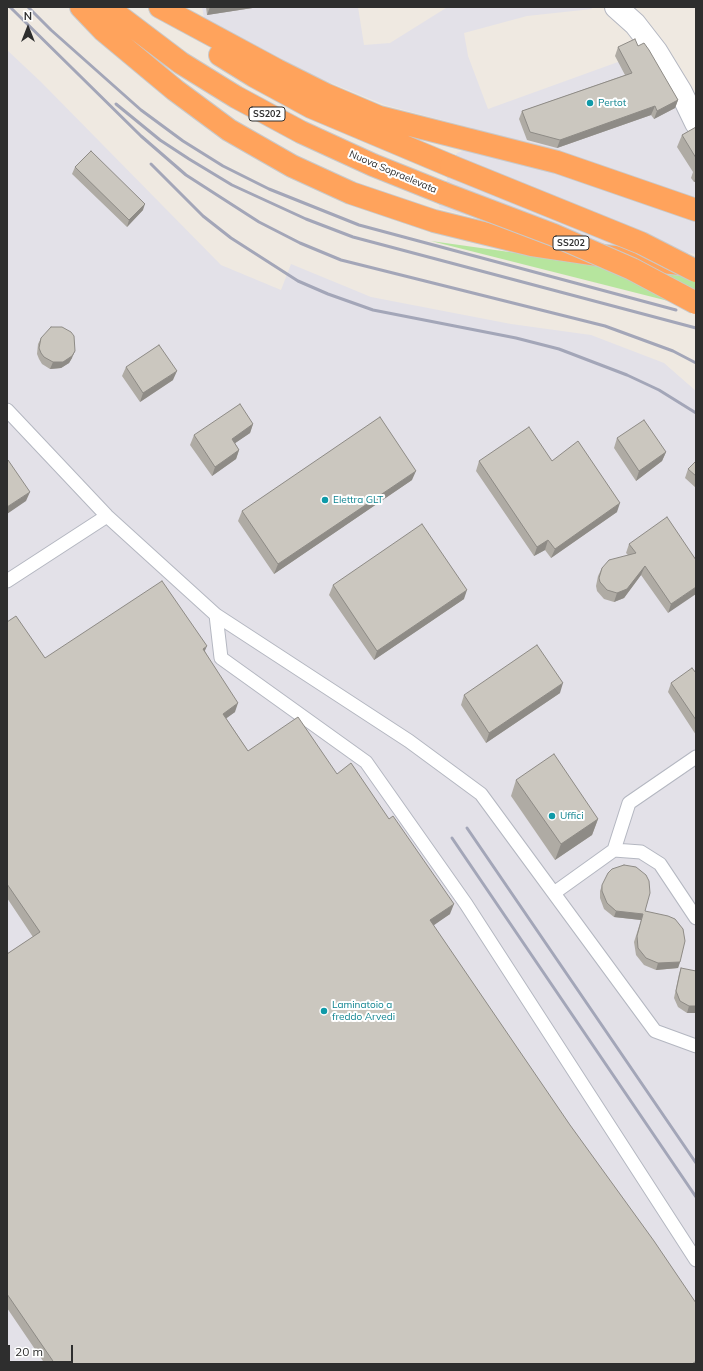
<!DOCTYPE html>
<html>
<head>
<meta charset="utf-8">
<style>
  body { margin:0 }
  #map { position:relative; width:703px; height:1371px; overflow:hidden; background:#efe9e1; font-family:Mulish,sans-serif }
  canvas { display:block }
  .frame { position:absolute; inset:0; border:8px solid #2e2e2e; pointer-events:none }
  .north { position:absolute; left:8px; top:8px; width:40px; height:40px; -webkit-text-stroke:3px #fff; paint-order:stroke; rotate:0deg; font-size:11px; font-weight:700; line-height:16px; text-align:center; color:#2e2e2e }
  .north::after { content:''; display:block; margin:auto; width:14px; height:18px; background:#2e2e2e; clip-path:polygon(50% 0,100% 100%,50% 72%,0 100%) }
  .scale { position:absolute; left:8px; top:1345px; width:65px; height:18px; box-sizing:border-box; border:2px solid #2e2e2e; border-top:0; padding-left:5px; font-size:12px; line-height:14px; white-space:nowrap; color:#2e2e2e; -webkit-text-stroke:3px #fff; paint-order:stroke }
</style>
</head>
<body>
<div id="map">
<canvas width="703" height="1371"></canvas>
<div class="frame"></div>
<div class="north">N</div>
<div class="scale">20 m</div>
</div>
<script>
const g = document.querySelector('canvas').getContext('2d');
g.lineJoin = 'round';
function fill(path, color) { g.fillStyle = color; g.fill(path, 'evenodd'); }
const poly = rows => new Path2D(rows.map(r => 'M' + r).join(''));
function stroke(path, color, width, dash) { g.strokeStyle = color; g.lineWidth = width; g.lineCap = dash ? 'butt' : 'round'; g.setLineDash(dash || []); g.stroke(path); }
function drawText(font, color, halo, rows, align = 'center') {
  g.font = font + ' Mulish,sans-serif'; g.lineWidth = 4; g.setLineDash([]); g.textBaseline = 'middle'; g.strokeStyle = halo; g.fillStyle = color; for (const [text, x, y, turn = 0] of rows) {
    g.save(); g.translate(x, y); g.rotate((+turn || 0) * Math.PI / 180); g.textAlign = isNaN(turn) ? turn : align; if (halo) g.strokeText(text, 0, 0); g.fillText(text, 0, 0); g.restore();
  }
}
const industrial = poly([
  [202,7,358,7,364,45,390,43,446,8,454,7,591,7,592,9,527,16,464,33,468,56,488,109,618,62,635,54,673,90,696,148,696,254,598,244,526,232,439,208,451,166,457,153,465,150,472,128,385,105,314,76,204,18],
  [7,50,41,82,221,265,281,290,291,264,371,297,511,324,591,335,664,363,696,391,696,1364,7,1364]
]);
const green = poly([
  [431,241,673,275,696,276,696,308]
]);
const lane = poly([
  [7,410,107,516,216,615,409,741,481,794,655,1031,696,1046],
  [7,581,107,516],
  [216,615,221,658,366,762,466,904,696,1260],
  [614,850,629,803,696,757],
  [554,893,614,850,641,852,660,864,696,918]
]);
const street = poly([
  [616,7,635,24,656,51,681,92,696,123]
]);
const highway = poly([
  [81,7,103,30,175,90,229,130,292,166,351,193,434,221,532,245,605,256,681,264],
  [107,7,181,63,236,97,301,132,373,165,443,193],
  [160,7,277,70,327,95,379,117,557,162,696,210],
  [220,55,254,76,311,107,451,166]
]);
const rail = poly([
  [10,7,141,136,186,175,259,222,300,243,341,260,605,326,673,351,696,363],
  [28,7,51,30,141,110,183,141,223,166,269,189,359,225,676,310],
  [116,104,160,140,189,159,232,185,306,219,353,237,696,328],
  [151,164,203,216,231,238,298,281,328,294,373,310,516,338,559,349,627,375,659,390,696,413],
  [467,828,696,1163],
  [452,838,696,1197]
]);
const highwayBridge = poly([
  [451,166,641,243,696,271],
  [443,193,554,235,632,269,696,303]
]);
const wall = poly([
  [206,7,259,7,207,15],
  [638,46,678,100,675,108,654,119,651,115,557,148,527,140,519,119,522,111,625,75,615,56,618,47],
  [696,127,696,181,694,182,691,178,693,172,677,147,682,135],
  [75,167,143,210,127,227,72,174],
  [41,338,72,358,69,363,61,368,50,369,42,364,39,359,37,354,38,344],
  [126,367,173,380,140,402,122,376],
  [253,424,250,433,235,443,239,450,236,459,212,476,190,445,194,435],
  [617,438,666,452,662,461,636,481,614,448],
  [479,461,552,461,617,512,551,558,545,550,534,556,476,471],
  [696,461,696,488,685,478,688,469],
  [412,480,274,574,238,521,242,511],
  [629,544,696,560,668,613,641,575,624,598,614,602,604,599,597,591,596,586,598,576,602,568,628,555,626,553],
  [333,585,464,599,374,660,329,595],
  [7,622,45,658,205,651,235,712,226,718,248,751,337,774,450,914,433,925,696,1364,45,1364,7,1308,7,954,33,937,7,898],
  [696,673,696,735,668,692,671,683],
  [560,693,486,743,461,705,464,695],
  [516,780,598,819,592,835,555,860,511,796],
  [602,885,645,911,680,962,678,968,656,970,644,965,636,955,634,942,641,920,614,917,604,909,600,898,600,891],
  [681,968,696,1013,687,1013,678,1007,674,998,679,974]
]);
const shadedWall = poly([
  [210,7,259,7,207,15],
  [678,100,675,108,654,119,657,111],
  [655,106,651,115,557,148,560,140],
  [696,176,696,181,694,182],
  [145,204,143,210,127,227,129,220],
  [75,351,72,358,69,363,61,368,50,369,53,362],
  [177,371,173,380,140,402,143,393],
  [253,424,250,433,228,448,232,439],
  [239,450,236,459,212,476,215,467],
  [666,452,662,461,636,481,639,471],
  [416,471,412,480,274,574,278,564],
  [30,492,26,501,7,514,7,507],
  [620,503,617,512,551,558,555,549],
  [548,540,545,550,534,556,537,547],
  [645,566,641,575,624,598,614,602,617,593],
  [696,587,696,594,668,613,671,604],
  [467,590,464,599,374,660,377,651],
  [207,646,203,655,203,649],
  [563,683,560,693,486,743,489,733],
  [238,703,235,712,220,723,223,714],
  [598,819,592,835,555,860,561,844],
  [454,904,450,914,427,930,430,920],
  [616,911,643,914,641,920,614,917],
  [680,962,678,968,656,970,658,963],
  [689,1006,696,1006,696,1013,687,1013],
  [696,1361,696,1364,692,1364]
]);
const building = poly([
  [635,39,638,46,644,43,649,50,678,100,657,111,655,106,560,140,530,132,522,111,632,73,618,47,635,39],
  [696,127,696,158,682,135,696,127],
  [91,151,145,204,129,220,75,167,91,151],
  [51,327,62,327,71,332,74,336,75,351,72,356,63,362,53,362,44,357,41,353,39,348,41,338,51,327],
  [159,345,177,371,143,393,126,367,159,345],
  [240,404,253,424,232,439,239,450,215,467,194,435,240,404],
  [380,417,416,471,278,564,242,511,380,417],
  [644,420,666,452,639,471,617,438,644,420],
  [529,427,552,461,578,441,620,503,555,549,548,540,537,547,479,461,529,427],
  [7,460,8,460,30,492,7,507,7,460],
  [696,461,696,476,688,469,696,461],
  [667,517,696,560,696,587,671,604,645,566,627,589,617,593,607,590,600,582,599,578,602,568,609,560,636,553,629,544,667,517],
  [422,524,467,590,377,651,333,585,422,524],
  [162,581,207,646,203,649,238,703,223,714,248,751,298,717,337,774,351,763,389,819,393,816,454,904,430,920,570,1125,654,1241,696,1303,696,1361,692,1364,55,1364,7,1294,7,954,40,932,7,884,7,622,16,616,45,658,162,581],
  [537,645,563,683,489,733,464,695,537,645],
  [692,668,696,673,696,720,671,683,692,668],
  [554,754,598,819,561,844,516,780,554,754],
  [624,865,636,867,646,875,649,881,650,893,645,911,668,916,675,919,683,929,685,941,680,962,658,963,646,958,638,948,637,936,643,914,616,911,607,903,602,891,602,885,608,873,612,869,624,865],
  [681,968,696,971,696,1006,689,1006,680,1001,676,991,681,968]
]);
const markers = [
  [590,103,4,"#0f9aa8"],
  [325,500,4,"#0f9aa8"],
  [552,816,4,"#0f9aa8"],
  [324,1011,4,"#0f9aa8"]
];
const shields = [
  [267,114,36],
  [571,243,36]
];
const shieldNames = [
  ["SS202",267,114],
  ["SS202",571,243]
];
const cultureNames = [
  ["Pertot",598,103],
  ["Elettra GLT",333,500],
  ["Uffici",560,816],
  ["Laminatoio a",332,1005],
  ["freddo Arvedi",332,1017]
];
const streetNames = [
  ["Nuova Sopraelevata",393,172,23]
];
fill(industrial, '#e3e1e8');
fill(green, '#b6e59e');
stroke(lane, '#b4b7c1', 15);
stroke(street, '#b4b7c1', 24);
stroke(highway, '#c9c9c9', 24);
stroke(lane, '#fff', 13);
stroke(street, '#fff', 22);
stroke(highway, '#ffa35c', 22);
stroke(rail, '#a3a6b8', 3);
stroke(highwayBridge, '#c9c9c9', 24, []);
stroke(highwayBridge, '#ffa35c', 22);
fill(wall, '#afaba4');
fill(shadedWall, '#8e8b86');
fill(building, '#cbc7bf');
stroke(building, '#8e8b86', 1);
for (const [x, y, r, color] of markers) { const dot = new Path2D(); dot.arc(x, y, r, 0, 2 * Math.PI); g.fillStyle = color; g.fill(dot); stroke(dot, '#fff', 1.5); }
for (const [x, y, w] of shields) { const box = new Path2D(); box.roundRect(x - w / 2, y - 7, w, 14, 3); g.fillStyle = '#fff'; g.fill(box); stroke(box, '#2e2e2e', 1); }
drawText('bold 9px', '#2e2e2e', null, shieldNames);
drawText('10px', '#0d838f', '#fff', cultureNames, 'left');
drawText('10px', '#2e2e2e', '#fff', streetNames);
</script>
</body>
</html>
